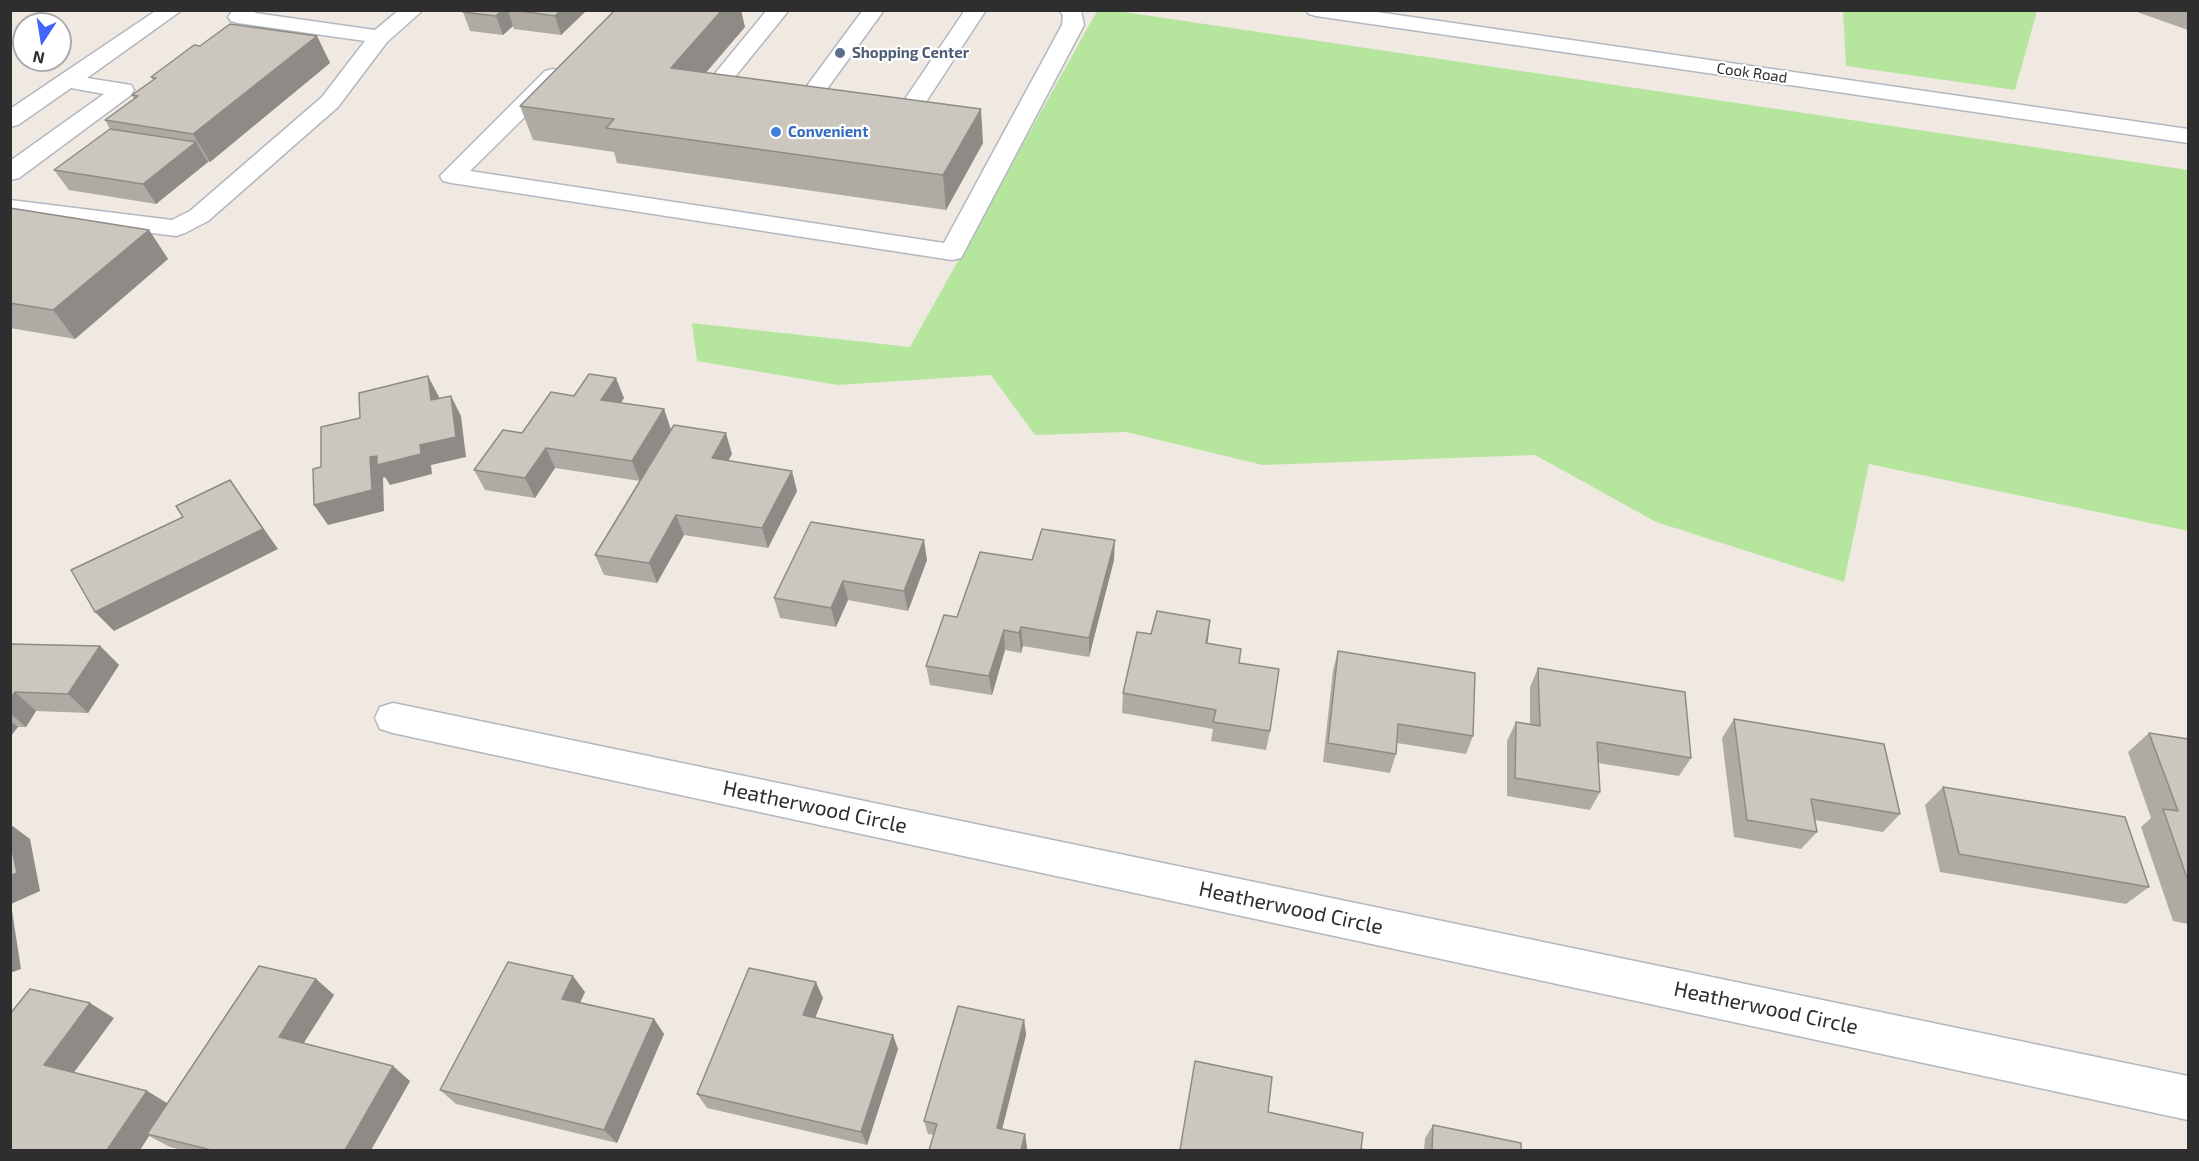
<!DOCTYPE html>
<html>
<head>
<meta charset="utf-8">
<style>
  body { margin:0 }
  #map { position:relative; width:2199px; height:1161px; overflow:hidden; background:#efe9e1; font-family:"Exo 2",sans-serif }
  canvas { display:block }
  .frame { position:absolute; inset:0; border:12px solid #2e2e2e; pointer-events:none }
  .north { position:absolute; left:12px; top:12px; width:60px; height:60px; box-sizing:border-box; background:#fff; border:2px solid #ababab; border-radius:50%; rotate:192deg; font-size:16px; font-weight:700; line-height:24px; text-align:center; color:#2e2e2e }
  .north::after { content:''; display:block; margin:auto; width:21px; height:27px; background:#4264fb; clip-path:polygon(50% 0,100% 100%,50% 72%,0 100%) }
</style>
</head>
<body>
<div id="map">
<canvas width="2199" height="1161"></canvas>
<div class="frame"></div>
<div class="north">N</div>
</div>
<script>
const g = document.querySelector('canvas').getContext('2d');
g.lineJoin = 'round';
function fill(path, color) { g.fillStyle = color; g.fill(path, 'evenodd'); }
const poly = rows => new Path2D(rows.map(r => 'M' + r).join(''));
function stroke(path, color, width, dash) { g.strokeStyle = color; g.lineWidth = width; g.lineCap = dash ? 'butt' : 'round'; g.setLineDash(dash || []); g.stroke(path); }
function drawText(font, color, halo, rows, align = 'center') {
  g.font = font + ' "Exo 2",sans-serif'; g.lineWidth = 4.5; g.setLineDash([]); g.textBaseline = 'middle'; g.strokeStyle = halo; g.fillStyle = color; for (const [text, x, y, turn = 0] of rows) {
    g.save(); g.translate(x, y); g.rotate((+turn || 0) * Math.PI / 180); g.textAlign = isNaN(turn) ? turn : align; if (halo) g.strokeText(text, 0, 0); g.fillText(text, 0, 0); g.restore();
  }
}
const green = poly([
  [1097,11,1117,11,2188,170,2188,531,1869,464,1844,582,1656,522,1535,455,1263,465,1126,432,1035,435,991,375,838,385,697,361,692,323,910,347],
  [1843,11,1843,10,2037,11,2015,90,1846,66]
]);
const minor = poly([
  [157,10,182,10,87,78,131,85,134,90,131,95,19,178,10,180,10,161,104,94,71,88,18,125,10,127,10,109,157,10],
  [233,10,257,10,255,13,375,30,399,10,423,10,387,42,338,107,208,221,185,233,176,236,10,215,10,200,172,220,190,211,322,97,365,41,238,23,231,21,228,17,233,10],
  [767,10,789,10,730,83,731,90,750,93,753,98,750,103,742,105,712,100,709,95,708,82,767,10],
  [863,10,884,10,811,111,803,113,795,111,792,106,863,10],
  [965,10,986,10,911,125,903,127,895,125,891,120,965,10],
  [1059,10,1081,10,1084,25,961,258,952,260,452,183,443,181,440,176,545,71,553,69,561,71,564,76,561,81,470,171,944,243,1062,25,1063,15,1059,10],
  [1306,10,1363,10,2188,129,2188,143,1316,16,1309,14,1306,10],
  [393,703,2188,1076,2188,1120,393,733,380,729,375,718,380,707,393,703]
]);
const wall = poly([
  [464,10,585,10,585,12,561,35,514,29,513,26,503,35,470,31,463,12],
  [2134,10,2188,10,2188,30,2134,11],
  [745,27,706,73,983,143,946,210,617,163,614,152,533,140,520,106],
  [317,36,330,63,210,162,208,162,156,204,69,190,54,170,110,129,105,120,134,99,132,95,153,80,151,77,200,46],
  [10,208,149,230,168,259,75,339,10,328],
  [574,396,624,398,621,403,664,409,671,430,640,481,555,468,535,498,485,490,474,470,522,433],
  [732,454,728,461,797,491,768,548,684,535,657,583,604,575,595,555],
  [927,560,908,611,848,600,836,627,780,618,774,598],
  [1032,560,1114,560,1089,657,1023,646,1021,653,1005,650,992,695,930,685,926,666,957,617],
  [1207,643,1240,663,1270,731,1266,750,1211,741,1213,729,1122,713,1123,693],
  [10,644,100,646,119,665,88,713,36,711,26,727,18,727,10,737],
  [1338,651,1473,736,1466,754,1397,743,1396,754,1390,773,1323,762,1333,670],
  [1538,668,1691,758,1679,776,1598,763,1600,792,1590,810,1507,796,1507,741,1516,722,1530,725,1530,687],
  [1734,719,1900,814,1883,832,1815,820,1817,832,1801,849,1734,837,1722,738],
  [2149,733,2188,739,2188,924,2173,921,2141,827,2151,818,2128,752],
  [1943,787,2149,887,2126,904,1940,872,1925,805],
  [316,979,334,995,303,1044,410,1081,371,1150,182,1150,170,1147,149,1136,140,1150,10,1150,114,1018,74,1072,147,1091,167,1103],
  [585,992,580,1002,654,1019,664,1034,617,1143,456,1104,440,1090],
  [823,998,815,1018,898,1049,867,1145,707,1108,697,1094],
  [1024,1020,1026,1035,1002,1129,1025,1134,1027,1148,928,1134,924,1121],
  [1433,1125,1521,1150,1424,1150,1425,1138]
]);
const shadedWall = poly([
  [502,10,508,10,513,26,503,35,496,16],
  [561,10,585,10,585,12,561,35,555,16],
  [722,10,741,10,745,27,680,102,671,68],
  [317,36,330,63,210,162,193,134],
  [981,109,983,143,946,210,943,175],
  [196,142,208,162,156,204,143,184],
  [149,230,168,259,75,339,53,310],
  [428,376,439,397,442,421,431,400],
  [616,378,624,398,609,420,601,400],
  [451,396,461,416,466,457,431,465,432,474,390,485,385,477,383,478,384,511,328,525,314,505,370,457,420,445],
  [664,409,671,430,640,481,632,461],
  [726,433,732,454,718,479,712,458],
  [546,448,555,468,535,498,525,478],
  [792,471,797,491,768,548,762,528],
  [230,480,278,549,114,631,95,612],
  [676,515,684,535,657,583,649,563],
  [924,540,927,560,908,611,904,591],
  [1115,540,1114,560,1089,657,1089,638],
  [843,581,848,600,836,627,831,608],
  [1210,620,1208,640,1203,662,1206,643],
  [1021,627,1023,646,1021,653,1019,633],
  [1004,630,1005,650,992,695,989,676],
  [100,646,119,665,88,713,68,694],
  [15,692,36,711,26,727,10,713,10,699],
  [10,721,18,727,10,737],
  [10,824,30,839,40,891,11,904,21,969,10,973],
  [573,976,585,992,575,1014,562,999],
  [316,979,334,995,298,1052,279,1037],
  [816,982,823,998,810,1031,803,1015],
  [90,1003,114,1018,69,1079,44,1065],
  [654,1019,664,1034,617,1143,604,1130],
  [1024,1020,1026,1035,999,1141,997,1128],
  [893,1035,898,1049,867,1145,861,1132],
  [393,1066,410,1081,371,1150,345,1150],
  [147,1091,170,1105,147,1134,149,1136,140,1150,107,1150],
  [1025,1134,1027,1148,1026,1150,1021,1150]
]);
const building = poly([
  [464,10,502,10,496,16,463,12,464,10],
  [514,10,561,10,555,16,514,10],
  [615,10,722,10,671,68,981,109,943,175,606,128,614,119,520,106,615,10],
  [230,24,317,36,193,134,105,120,138,96,132,95,156,78,151,77,194,45,200,46,230,24],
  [110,129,196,142,143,184,54,170,110,129],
  [10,208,149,230,53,310,10,303,10,208],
  [589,374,616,378,601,400,664,409,632,461,546,448,525,478,474,470,503,430,522,433,551,392,574,396,589,374],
  [428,376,431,400,451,396,456,437,420,445,421,454,377,465,377,456,370,457,372,490,314,505,313,469,321,467,321,427,360,418,359,393,428,376],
  [674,425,726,433,712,458,792,471,762,528,676,515,649,563,595,555,674,425],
  [230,480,263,529,95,612,71,570,183,517,176,506,230,480],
  [811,522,924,540,904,591,843,581,831,608,774,598,811,522],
  [1042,529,1115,540,1089,638,1021,627,1019,633,1004,630,989,676,926,666,944,615,957,617,980,552,1032,560,1042,529],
  [1157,611,1210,620,1206,643,1241,649,1239,663,1279,669,1270,731,1213,722,1216,710,1123,693,1137,632,1151,634,1157,611],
  [10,644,100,646,68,694,15,692,10,699,10,644],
  [1338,651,1475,673,1473,736,1398,724,1396,754,1328,743,1338,651],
  [1538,668,1685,692,1691,758,1597,742,1600,792,1515,778,1516,722,1540,726,1538,668],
  [1734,719,1884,744,1900,814,1811,799,1817,832,1747,820,1734,719],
  [2149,733,2188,739,2188,881,2163,809,2178,811,2149,733],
  [1943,787,2125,817,2149,887,1959,854,1943,787],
  [10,839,17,873,10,876,10,839],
  [508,962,573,976,562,999,654,1019,604,1130,440,1090,508,962],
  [259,966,316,979,279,1037,393,1066,345,1150,211,1150,147,1134,259,966],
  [749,968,816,982,803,1015,893,1035,861,1132,697,1094,749,968],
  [30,989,90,1003,44,1065,147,1091,107,1150,10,1150,10,1014,30,989],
  [958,1006,1024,1020,997,1128,1025,1134,1021,1150,929,1150,937,1124,924,1121,958,1006],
  [1195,1061,1272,1077,1268,1112,1363,1133,1361,1149,1367,1150,1180,1150,1195,1061],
  [1433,1125,1521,1143,1521,1150,1432,1150,1433,1125]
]);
const markers = [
  [840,53,6,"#5c6f8a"],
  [776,132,6,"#3f7fe0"]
];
const farServicenames = [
  ["Shopping Center",852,53]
];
const farStreetnames = [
  ["Cook Road",1752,73,8]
];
const farShopnames = [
  ["Convenient",788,132]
];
const nearStreetnames = [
  ["Heatherwood Circle",815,807,12],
  ["Heatherwood Circle",1291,908,12],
  ["Heatherwood Circle",1766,1008,12]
];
fill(green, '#b6e59e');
stroke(minor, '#b4b7c1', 3);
fill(minor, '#fff');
fill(wall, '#afaba4');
fill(shadedWall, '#8e8b86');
fill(building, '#cbc7bf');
stroke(building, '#8e8b86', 1.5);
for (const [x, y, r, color] of markers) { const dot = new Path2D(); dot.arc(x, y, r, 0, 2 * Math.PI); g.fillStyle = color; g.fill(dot); stroke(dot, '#fff', 2); }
drawText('bold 15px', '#4e5e75', '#fff', farServicenames, 'left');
drawText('15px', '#2e2e2e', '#fff', farStreetnames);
drawText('bold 15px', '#366cbe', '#fff', farShopnames, 'left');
drawText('21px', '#2e2e2e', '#fff', nearStreetnames);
</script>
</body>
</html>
